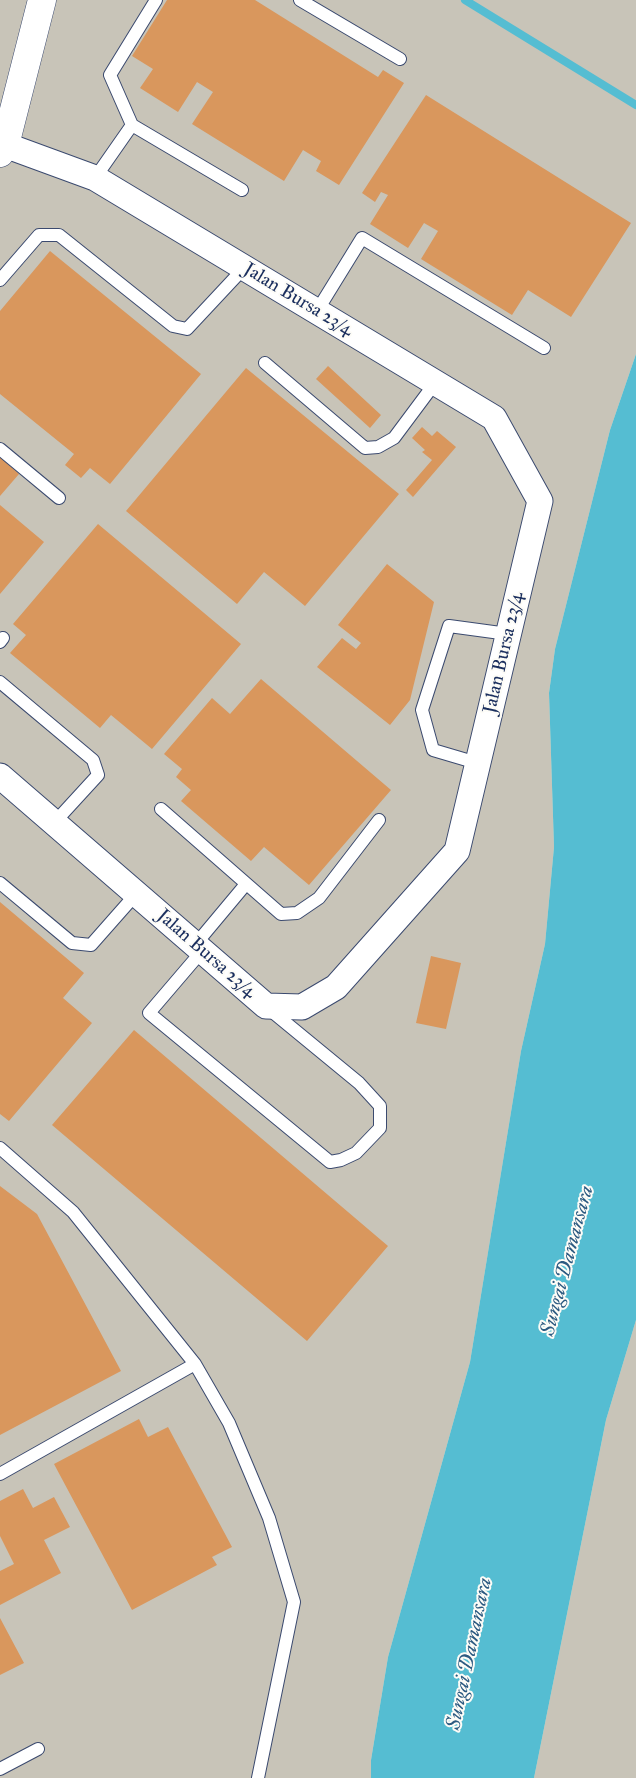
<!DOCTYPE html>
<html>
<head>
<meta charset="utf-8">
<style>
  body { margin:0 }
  canvas { display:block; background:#f3e6cd }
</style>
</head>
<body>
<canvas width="636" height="1778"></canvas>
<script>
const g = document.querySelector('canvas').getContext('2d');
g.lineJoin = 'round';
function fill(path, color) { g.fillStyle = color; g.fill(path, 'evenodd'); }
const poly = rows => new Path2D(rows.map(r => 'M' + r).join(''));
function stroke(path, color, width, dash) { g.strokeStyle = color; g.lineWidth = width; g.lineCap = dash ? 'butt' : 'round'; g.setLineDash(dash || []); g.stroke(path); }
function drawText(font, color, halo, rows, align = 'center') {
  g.font = font + ' "IM FELL Great Primer",serif'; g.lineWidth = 4; g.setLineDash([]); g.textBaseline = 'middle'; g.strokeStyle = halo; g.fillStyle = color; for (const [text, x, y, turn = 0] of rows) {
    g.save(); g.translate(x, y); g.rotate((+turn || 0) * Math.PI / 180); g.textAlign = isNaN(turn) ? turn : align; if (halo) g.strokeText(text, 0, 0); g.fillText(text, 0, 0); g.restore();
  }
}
const industrial = poly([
  [0,0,636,0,636,354,610,430,555,649,549,693,554,847,545,944,521,1051,470,1362,388,1657,371,1760,371,1778,0,1778],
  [636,1320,636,1778,534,1778,606,1420]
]);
const water = poly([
  [636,354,636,1320,606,1420,534,1778,371,1778,371,1760,388,1657,470,1362,521,1051,545,944,554,847,549,693,555,649,610,430]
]);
const stream = poly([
  [465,0,636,105]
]);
const building = poly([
  [167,0,255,0,378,77,383,70,404,83,339,185,316,171,321,161,303,150,284,181,192,124,213,92,197,82,178,112,140,88,153,69,132,56],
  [426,95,631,223,571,317,528,290,512,315,421,259,438,231,424,223,408,248,370,224,388,195,381,192,375,202,362,193],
  [50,251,201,374,110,484,90,468,81,478,65,465,74,454,0,394,0,311],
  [328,366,381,415,370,428,316,379],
  [246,368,399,494,305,606,264,572,237,604,126,511],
  [422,427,432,436,437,431,456,447,413,497,406,490,432,460,422,452,425,450,412,438],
  [0,457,19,474,0,496],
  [0,505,44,542,0,594],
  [98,524,241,644,152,749,111,715,100,728,10,653,26,635,13,624],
  [387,564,434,602,410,700,390,725,317,667,342,638,356,649,361,643,338,625],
  [261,679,391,790,309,885,264,847,251,861,181,801,191,790,176,777,182,769,164,754,212,698,230,714],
  [0,902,84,973,63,998,92,1023,9,1121,0,1114],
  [431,956,461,963,446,1029,416,1023],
  [134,1030,388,1246,307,1341,52,1125],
  [0,1186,37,1214,121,1371,0,1435],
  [139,1419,148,1437,168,1427,232,1547,212,1557,217,1565,132,1610,54,1464],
  [23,1489,33,1508,54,1497,70,1527,44,1540,61,1573,0,1605,0,1571,14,1564,0,1536,0,1501],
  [0,1618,24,1663,0,1675]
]);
const lane = poly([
  [156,0,110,75,132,125,242,190],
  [300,0,400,59],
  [95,178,132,125],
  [0,280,39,235,59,235,173,326,187,329,244,268],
  [317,311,362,238,544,348],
  [265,363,365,448,378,447,394,438,435,383],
  [0,449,59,498],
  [0,642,3,638],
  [0,682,93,760,98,775,54,823],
  [477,763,433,750,422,710,449,626,508,634],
  [161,809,281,914,297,913,319,898,379,820],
  [0,883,72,943,91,945,136,894],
  [195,945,246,884],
  [202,951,149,1013,330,1162,341,1160,356,1153,380,1128,380,1106,359,1083,269,1009],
  [0,1148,73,1212,195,1364,229,1423,269,1518,294,1602,258,1778],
  [0,1474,195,1364],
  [0,1769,38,1749]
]);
const street = poly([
  [0,776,266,1006,302,1007,336,987,457,851,540,501,494,418,95,178,5,145]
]);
const secondary = poly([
  [0,153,5,145,42,0]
]);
const streetNames = [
  ["Jalan Bursa 23/4",298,300,31],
  ["Jalan Bursa 23/4",504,653,-77],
  ["Jalan Bursa 23/4",206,954,41]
];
const waterNames = [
  ["Sungai Damansara",568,1261,-75],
  ["Sungai Damansara",470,1654,-78]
];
fill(industrial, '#c8c4b8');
fill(water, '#55bdd2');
stroke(stream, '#55bdd2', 8);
fill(building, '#d9975d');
stroke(lane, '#3b4a6f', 14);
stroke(street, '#3b4a6f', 27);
stroke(secondary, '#3b4a6f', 29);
stroke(lane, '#fff', 12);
stroke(street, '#fff', 25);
stroke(secondary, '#fff', 28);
drawText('19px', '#1b2f5e', '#fdfcf7', streetNames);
drawText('italic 20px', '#2c5a81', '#fdfcf7', waterNames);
</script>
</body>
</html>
